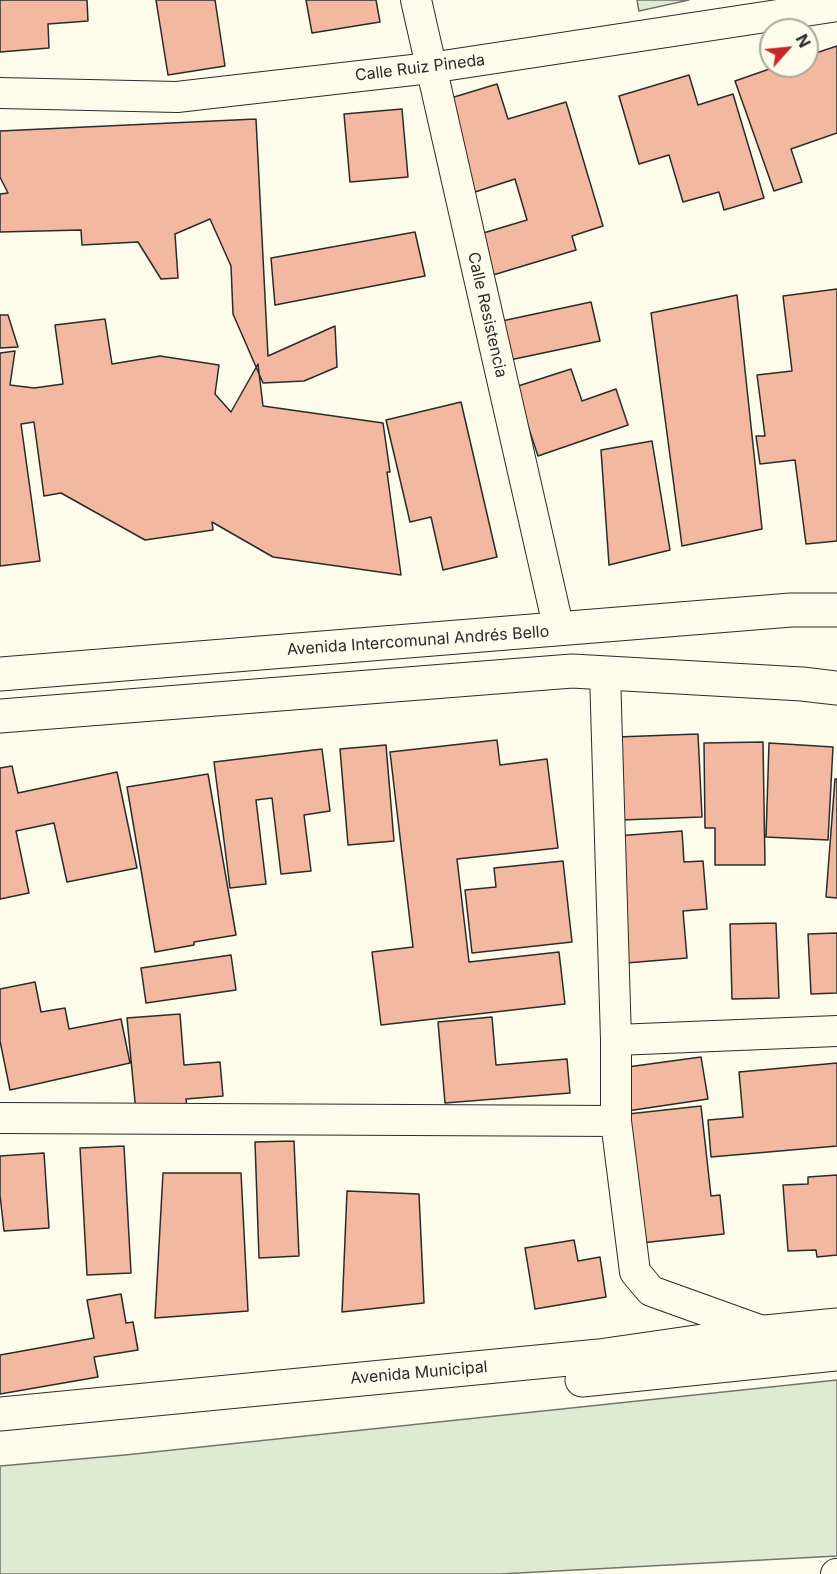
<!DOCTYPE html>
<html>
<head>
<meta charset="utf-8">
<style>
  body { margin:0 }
  #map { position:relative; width:837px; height:1574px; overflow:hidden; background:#fdfbea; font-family:Inter,sans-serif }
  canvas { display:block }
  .north { position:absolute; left:759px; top:18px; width:60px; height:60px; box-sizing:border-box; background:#fdfbea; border:2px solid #a9a89e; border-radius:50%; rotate:63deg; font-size:16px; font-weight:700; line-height:24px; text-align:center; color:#2b2b2b }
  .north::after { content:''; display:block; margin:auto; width:21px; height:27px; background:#c62828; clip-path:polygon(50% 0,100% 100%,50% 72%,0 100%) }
</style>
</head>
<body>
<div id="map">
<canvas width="837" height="1574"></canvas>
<div class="north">N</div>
</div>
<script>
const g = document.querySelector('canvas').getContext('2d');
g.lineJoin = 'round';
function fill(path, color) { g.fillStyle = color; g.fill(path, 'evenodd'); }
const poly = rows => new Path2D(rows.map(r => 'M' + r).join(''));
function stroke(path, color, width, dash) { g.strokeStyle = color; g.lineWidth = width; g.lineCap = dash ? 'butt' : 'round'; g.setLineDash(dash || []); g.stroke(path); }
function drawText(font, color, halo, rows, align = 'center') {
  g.font = font + ' Inter,sans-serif'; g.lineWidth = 4.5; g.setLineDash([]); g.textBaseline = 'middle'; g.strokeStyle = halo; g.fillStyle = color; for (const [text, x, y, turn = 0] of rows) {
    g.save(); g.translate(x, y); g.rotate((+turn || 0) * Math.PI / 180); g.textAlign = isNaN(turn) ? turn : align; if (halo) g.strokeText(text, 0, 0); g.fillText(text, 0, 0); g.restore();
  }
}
const green = poly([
  [637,0,689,0,639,11,637,0],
  [837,1380,837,1556,500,1574,0,1574,0,1466,125,1455,837,1380]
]);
const building = poly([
  [0,0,87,0,88,21,48,24,49,48,0,52,0,0],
  [156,0,215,0,225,66,168,75,156,0],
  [306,0,376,0,380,22,312,33,306,0],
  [837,46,837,133,791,149,802,182,774,191,735,81,778,66,807,66,807,56,837,46],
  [689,75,698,105,733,94,764,198,724,210,719,192,683,202,669,155,639,164,619,96,689,75],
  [497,84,508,119,566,102,603,226,572,236,576,250,493,275,480,234,527,220,515,179,469,194,441,101,497,84],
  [402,109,408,177,350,182,344,114,402,109],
  [256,119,268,356,335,326,337,367,304,381,263,383,233,314,231,266,210,219,175,234,178,278,161,279,138,242,82,245,81,230,0,232,0,194,8,193,0,177,0,131,256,119],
  [415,232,425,276,275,305,271,258,415,232],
  [837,289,837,541,806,544,795,460,760,464,756,436,765,436,757,375,792,371,783,296,837,289],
  [737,295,762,529,682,546,651,313,737,295],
  [591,302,600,341,505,361,497,322,591,302],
  [0,315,8,315,18,347,0,348,0,315],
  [105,319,112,364,160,356,219,365,215,394,231,412,258,364,263,406,383,423,390,472,387,472,401,575,273,557,212,522,213,530,145,540,61,493,44,496,34,422,21,424,40,561,0,566,0,353,15,351,10,385,34,388,63,384,55,325,105,319],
  [571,369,582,401,616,389,628,425,538,456,515,387,571,369],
  [461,402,497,557,443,570,431,517,410,522,386,420,461,402],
  [652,441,670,550,609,565,601,450,652,441],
  [698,734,702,817,621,820,617,737,698,734],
  [497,740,500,765,547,759,558,848,457,859,469,962,559,952,565,1004,381,1025,372,952,413,947,390,752,497,740],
  [763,742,765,865,715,865,715,828,705,828,704,743,763,742],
  [769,743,833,747,828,840,766,837,769,743],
  [386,745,394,841,348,845,340,749,386,745],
  [322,749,330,811,304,815,311,871,281,874,272,798,256,800,266,884,230,888,214,762,322,749],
  [12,766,18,793,117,772,137,868,67,882,54,823,16,831,29,893,0,899,0,768,12,766],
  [208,774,236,935,194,942,194,945,155,952,127,787,208,774],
  [835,779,837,779,837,898,826,897,835,779],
  [682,831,684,862,703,861,707,909,683,911,687,958,626,963,616,836,682,831],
  [563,861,572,942,472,953,465,890,496,887,494,868,563,861],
  [776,923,779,998,732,999,730,924,776,923],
  [837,933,837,993,811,994,808,934,837,933],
  [231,955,236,990,146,1003,141,968,231,955],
  [35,982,41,1012,65,1008,69,1029,121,1019,130,1063,10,1090,0,1041,0,989,35,982],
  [180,1014,184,1065,220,1062,223,1096,186,1099,187,1108,136,1112,127,1018,180,1014],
  [492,1017,496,1065,567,1059,570,1093,445,1103,438,1022,492,1017],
  [701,1057,708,1099,627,1111,620,1068,701,1057],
  [837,1063,837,1146,711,1157,708,1120,743,1117,739,1072,837,1063],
  [701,1106,711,1196,720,1195,724,1234,632,1244,619,1115,701,1106],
  [294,1141,299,1256,259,1258,255,1142,294,1141],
  [124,1146,131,1273,87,1275,80,1148,124,1146],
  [44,1153,49,1228,4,1231,0,1195,0,1156,44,1153],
  [163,1173,241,1173,248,1311,155,1318,163,1173],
  [837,1175,837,1255,817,1257,816,1250,788,1251,783,1185,808,1184,808,1177,837,1175],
  [347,1191,419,1194,424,1303,342,1312,347,1191],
  [574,1240,578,1261,600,1257,606,1297,535,1309,525,1248,574,1240],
  [121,1294,126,1323,133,1322,138,1350,94,1357,98,1377,0,1394,0,1355,94,1338,87,1300,121,1294]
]);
const street = poly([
  [416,0,559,630],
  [0,93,177,97,430,68,837,6],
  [605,673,616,1040,616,1121,635,1272,651,1291,765,1332],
  [616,1040,837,1031],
  [0,1118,616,1121],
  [836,1574,837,1574]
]);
const highway = poly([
  [0,674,791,610,837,610],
  [0,716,572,671,802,684,837,688],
  [582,1380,837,1354],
  [0,1414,599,1356,765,1332,837,1325]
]);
const streetNames = [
  ["Calle Ruiz Pineda",420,68,-7],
  ["Calle Resistencia",487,315,77],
  ["Avenida Intercomunal Andrés Bello",418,641,-4],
  ["Avenida Municipal",419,1373,-5]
];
fill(green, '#deebd1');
stroke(green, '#74746e', 1.5);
fill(building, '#f2b8a0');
stroke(building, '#2b2b2b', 1.5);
stroke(street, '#2b2b2b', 32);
stroke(highway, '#2b2b2b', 35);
stroke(street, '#fdfbea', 30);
stroke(highway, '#fdfbea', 33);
drawText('16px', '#2b2b2b', '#fdfbea', streetNames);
</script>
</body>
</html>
